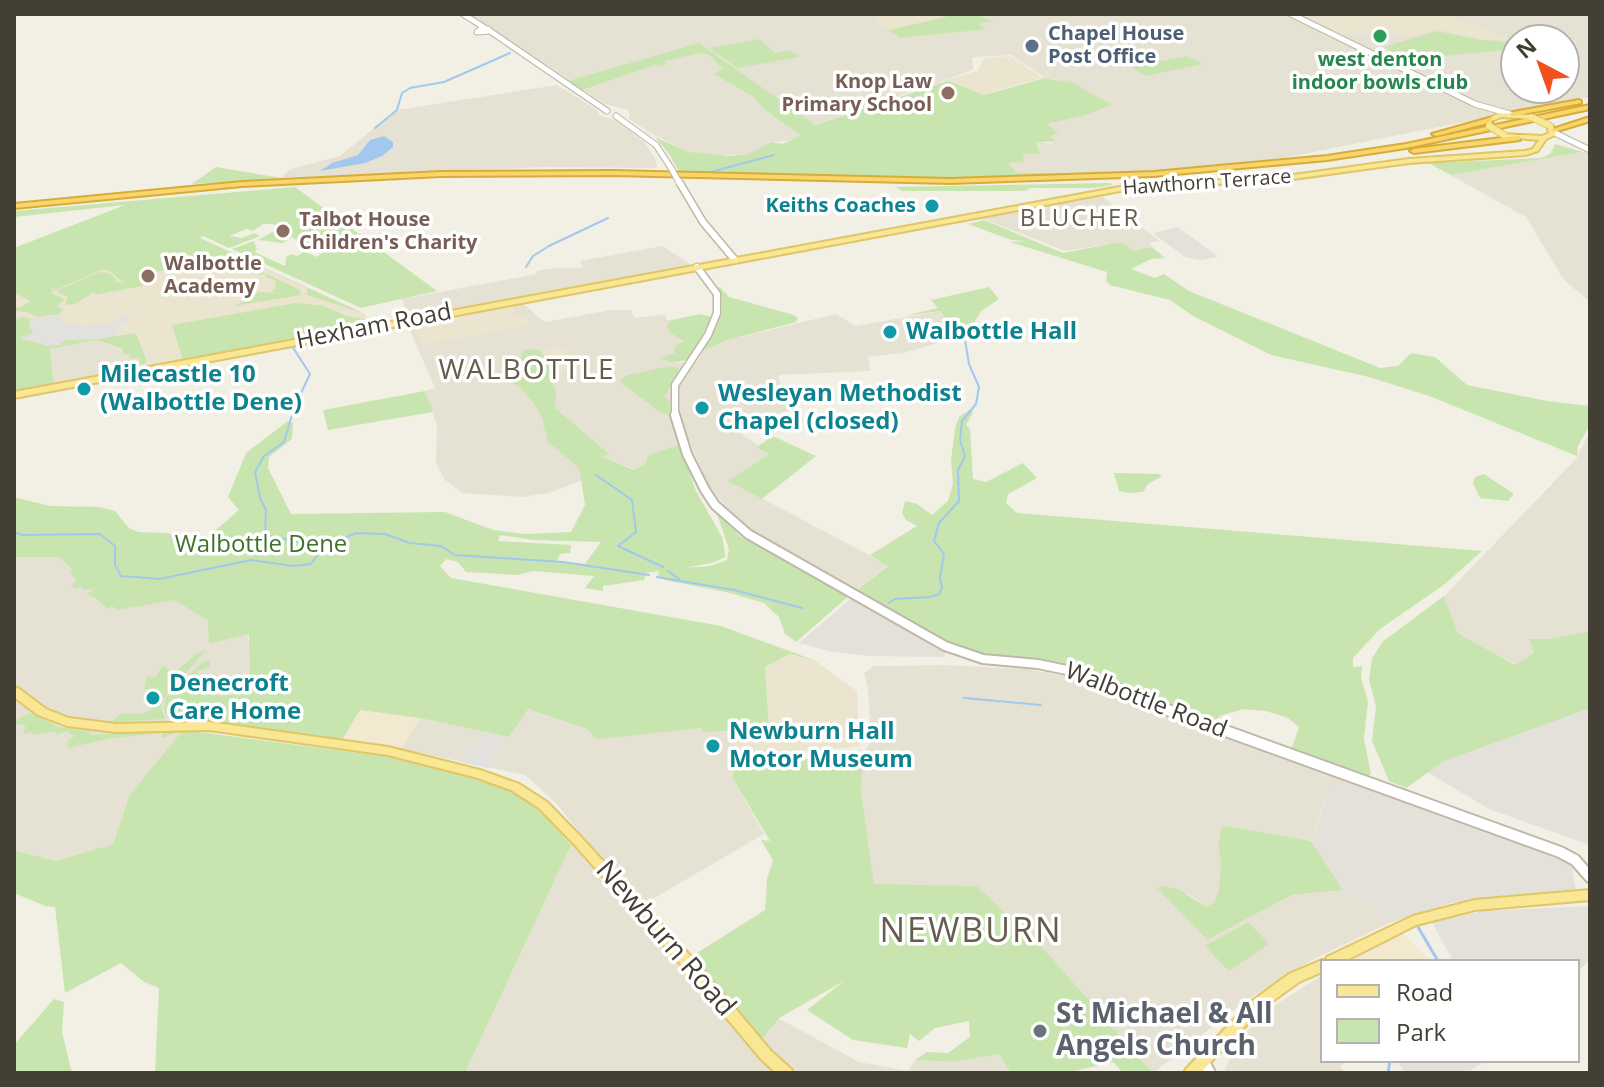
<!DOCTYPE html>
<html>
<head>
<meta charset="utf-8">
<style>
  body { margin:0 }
  #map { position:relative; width:1604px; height:1087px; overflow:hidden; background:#f2efe5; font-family:"Open Sans",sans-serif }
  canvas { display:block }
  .frame { position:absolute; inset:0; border:16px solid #443f35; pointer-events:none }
  .legend { position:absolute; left:1320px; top:959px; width:260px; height:104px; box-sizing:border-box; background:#fff; border:2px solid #b4b2ae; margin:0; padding:10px 14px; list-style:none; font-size:24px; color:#443f35 }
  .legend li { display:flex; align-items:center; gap:16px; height:40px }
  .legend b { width:40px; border:2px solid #b4b2ae }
  .north { position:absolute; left:1500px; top:24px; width:80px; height:80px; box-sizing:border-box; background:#fff; border:2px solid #b4b2ae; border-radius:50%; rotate:319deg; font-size:22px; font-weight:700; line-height:32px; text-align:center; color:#443f35 }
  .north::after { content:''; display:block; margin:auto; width:28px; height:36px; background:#f2501c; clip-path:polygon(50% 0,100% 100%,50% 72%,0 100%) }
</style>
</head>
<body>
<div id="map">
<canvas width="1604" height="1087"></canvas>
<div class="frame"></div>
<ul class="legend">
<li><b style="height:10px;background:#fae795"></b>Road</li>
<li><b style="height:22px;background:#c8e5af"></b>Park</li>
</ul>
<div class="north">N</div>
</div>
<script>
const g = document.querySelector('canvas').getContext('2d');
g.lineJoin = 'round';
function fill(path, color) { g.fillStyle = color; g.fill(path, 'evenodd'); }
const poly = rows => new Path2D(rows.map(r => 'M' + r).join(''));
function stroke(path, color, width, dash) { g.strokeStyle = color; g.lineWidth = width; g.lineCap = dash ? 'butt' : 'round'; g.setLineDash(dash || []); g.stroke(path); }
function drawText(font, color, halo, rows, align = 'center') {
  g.font = font + ' "Open Sans",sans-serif'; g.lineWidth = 7; g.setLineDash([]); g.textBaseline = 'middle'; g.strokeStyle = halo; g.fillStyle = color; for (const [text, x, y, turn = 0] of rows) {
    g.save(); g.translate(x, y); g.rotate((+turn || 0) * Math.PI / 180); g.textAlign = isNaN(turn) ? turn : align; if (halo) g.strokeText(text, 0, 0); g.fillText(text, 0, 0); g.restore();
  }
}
const residential = poly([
  [469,14,1590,14,1590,97,1283,158,1154,172,1018,173,1007,162,1024,161,1022,154,1036,143,1051,143,1050,136,1058,135,1046,124,1083,116,1111,105,1059,80,1045,78,1011,55,972,57,973,70,797,131,802,137,796,140,771,142,749,154,710,156,689,152,656,136,629,119,629,110,605,104],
  [1516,40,1564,40,1564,88,1516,88],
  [557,85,597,110,599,115,619,122,644,142,655,158,657,168,544,167,281,178,291,169,340,156,397,110],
  [1590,151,1590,302,1564,280,1526,217,1450,175],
  [1099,194,1160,241,1149,243,1152,247,1134,251,1124,243,1115,243,1065,251,976,216],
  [662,246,693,266,517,299,545,322,611,310,631,310,635,318,665,314,667,320,672,320,667,325,684,339,676,353,659,358,672,363,698,361,703,351,727,340,836,314,856,326,940,311,960,337,903,353,868,357,870,371,778,375,789,411,729,426,770,453,729,481,888,565,857,590,755,533,739,520,711,490,690,443,648,455,645,464,634,470,627,466,614,464,580,469,581,481,548,493,523,497,462,493,444,479,436,463,437,426,425,391,435,388,401,310,405,309,402,299,537,274,536,271,554,268,583,268,580,261],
  [96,340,139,357,142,368,54,386,50,349],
  [1590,431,1590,631,1549,639,1529,639,1535,653,1516,665,1458,633,1444,596,1576,459],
  [14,557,58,557,117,610,247,586,250,692,194,703,170,720,166,728,183,730,130,794,113,844,55,861,14,850],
  [945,665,1026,669,1082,679,1178,722,1350,781,1325,798,1311,841,1222,825,1218,847,1221,860,1219,888,1215,902,1208,907,1188,894,1157,888,1207,940,1292,895,1343,890,1361,898,1389,923,1312,960,1244,1002,1153,1073,1051,957,977,886,874,885,861,790,863,754,871,741,868,688,864,673,874,666],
  [527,709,587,729,702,728,703,733,730,731,735,766,732,777,764,834,644,904,758,1042,778,1018,859,1062,908,1071,915,1060,953,1062,999,1054,1011,1073,465,1073,571,845,581,834,555,802,525,775,401,749,420,718,509,737],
  [1322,975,1322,1061,1345,1061,1340,1067,1345,1073,1223,1073,1242,1036,1277,1004]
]);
const commercial = poly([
  [360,710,420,718,401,749,342,740],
  [1403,933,1427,958,1426,961,1348,961]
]);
const industrial = poly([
  [1178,227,1218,257,1201,260,1185,257,1153,233],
  [853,597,945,651,945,657,871,656,833,652,799,643],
  [1588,707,1590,845,1489,809,1427,772,1444,761,1480,746],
  [1350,781,1571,863,1576,889,1451,903,1389,923,1361,898,1343,890,1311,841,1329,789],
  [1590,906,1590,959,1578,972,1578,961,1453,961,1432,922,1484,911],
  [1397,1061,1486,1061,1466,1073,1405,1073]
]);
const education = poly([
  [882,14,975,14,993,21,979,24,985,29,979,30,900,38,879,23,877,18],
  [1339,14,1446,14,1516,41,1480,39,1438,29,1406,37,1382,29,1358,35,1351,32,1340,35,1309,20],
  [1010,56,1043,78,994,91,983,98,923,87,977,71,985,58],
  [194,236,365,314,371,327,142,368,139,357,131,359,129,354,124,355,122,349,96,340,14,355,14,248],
  [512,306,516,309,513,313,516,317,526,318,533,324,422,345,415,323],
  [561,345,587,364,562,374,558,372,541,352],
  [790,654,814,660,857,691,860,746,799,753,800,760,731,768,730,731,769,727,765,667]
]);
const green = poly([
  [945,14,975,14,993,21,979,24,985,29,979,30,900,38,889,30,946,17],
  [1437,31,1480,40,1516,42,1516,49,1393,61,1386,57,1396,54,1384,47],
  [759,39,775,53,790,50,799,57,738,68,709,48],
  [699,43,815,125,948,81,984,95,1045,78,1073,83,1112,105,1083,116,1047,124,1059,134,1050,136,1055,141,1036,143,1040,154,1023,154,1024,162,1008,163,1018,173,1154,172,934,179,878,178,875,175,865,178,679,172,670,155,655,137,689,152,729,156,749,154,771,142,782,144,801,136,763,108,754,97,714,74,723,69,709,55,700,53,664,61,666,64,662,67,655,65,582,90,568,81],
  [1187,56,1203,64,1146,76,1131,67],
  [1555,144,1583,152,1450,175,1429,163,1542,158,1551,153],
  [216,167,281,178,192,184],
  [1110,183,1113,185,1095,188,1030,188,1025,191,903,191,895,187],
  [295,187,437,291,361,308,232,249,254,241,257,250,254,252,285,266,286,257,291,254,298,256,304,251,317,257,323,252,308,248,311,245,297,246,300,243,292,237,283,243,258,240,279,228,273,224,263,224,253,231,247,229,229,236,242,238,254,233,260,236,229,248,203,236,200,238,365,314,307,295,307,288,247,260,222,256,202,257,155,273,142,282,142,286,94,295,96,291,75,304,65,305,68,297,56,291,99,272,109,273,116,279,115,281,124,284,111,272,103,269,56,290,48,287,54,291,51,293,65,299,57,307,63,309,60,314,37,317,27,312,14,311,14,307,20,308,31,301,14,293,14,248,125,205,14,217,14,211],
  [984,220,1063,253,1115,243,1124,243,1134,251,1152,247,1165,258,1151,259,1131,269,1155,278,1164,274,1189,291,1380,368,1398,366,1411,353,1435,357,1467,385,1547,401,1590,406,1590,425,1578,446,1577,456,1432,397,1369,377,1271,355,1193,316,1170,300,1110,285,1106,281,1107,272,1010,242,1027,241,1011,240,968,224],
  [240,261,300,290,301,295,234,306,260,292,281,294,270,292,276,288,275,280,266,277,265,273,261,275,243,270,244,262,241,269,229,271,241,264,236,263],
  [720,287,729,297,794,315,798,318,796,322,727,340,703,351,722,313,722,299,717,289],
  [989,287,999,299,981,311,974,323,958,334,940,311,904,316,938,308,931,300],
  [296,303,324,306,346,316,364,319,366,323,363,328,183,361,172,325],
  [700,314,712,317,693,353,687,360,672,363,659,358,675,353,675,346,684,341,669,332,667,325,672,320],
  [22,317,32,319,29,323,34,333,21,339,59,345,66,340,98,339,136,333,147,362,141,365,139,357,131,359,129,354,124,355,122,349,96,340,50,349,54,386,14,393,14,321],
  [538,349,558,372,549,375,556,392,555,408,609,454,602,457,634,470,645,464,648,455,679,445,696,491,722,537,725,552,725,557,712,563,683,568,710,566,727,560,729,549,717,514,741,537,850,595,796,642,785,634,779,617,764,603,730,593,665,580,658,576,659,571,646,573,644,580,603,586,603,591,585,588,594,576,533,571,518,575,466,572,458,562,446,559,440,566,451,578,721,626,814,660,790,654,765,667,769,727,703,733,702,728,597,739,587,729,528,709,509,737,420,718,360,710,342,740,210,721,168,718,164,709,165,699,202,662,211,661,209,667,197,671,197,682,216,684,207,686,206,693,217,693,218,696,250,692,249,634,209,644,208,621,175,600,117,610,112,606,107,609,97,599,87,594,95,589,84,590,77,582,81,588,71,588,76,580,70,572,73,570,58,557,14,557,14,497,50,506,99,507,115,511,129,528,138,532,166,533,204,540,239,510,228,497,246,453,288,421,293,423,292,439,269,457,268,468,291,514,445,512,493,530,525,534,571,532,585,505,579,468,548,442,542,417,533,402,518,386,502,378,511,375,520,362,523,350],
  [500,535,534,540,601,542,585,564,557,561,560,554,570,553,571,545,498,541],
  [669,366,678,368,679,371,665,396,670,402,669,415,661,413,619,381,628,375],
  [425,391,433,412,328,430,323,410],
  [969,410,973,412,966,425,970,429,973,479,986,482,1023,463,1037,478,1008,494,1006,503,1017,513,1482,551,1445,584,1380,629,1353,658,1353,667,1362,666,1361,678,1368,701,1364,739,1371,774,1366,777,1290,753,1299,727,1288,718,1266,711,1243,709,1220,716,1212,725,1151,701,1085,669,970,651,934,635,857,590,888,566,870,555,917,526,906,520,902,513,905,501,917,504,932,515,948,501,953,484,951,460,955,429,959,417],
  [775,437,816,456,762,499,728,481,769,454,757,447,770,438],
  [1114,473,1159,474,1162,476,1148,484,1143,492,1128,493,1119,491],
  [1484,474,1514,494,1508,501,1480,498,1473,483,1475,477],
  [1444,596,1458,633,1515,665,1534,653,1529,639,1549,639,1590,631,1590,708,1444,761,1406,788,1389,781,1372,741,1376,706,1369,680,1372,659,1382,642],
  [206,650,163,699,161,707,165,719,113,722,119,714,143,714,151,709,159,689,144,689,147,676,156,677,162,666,175,672,198,653],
  [33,713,58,727,91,732,90,735,178,729,165,738,162,738,162,733,112,738,68,748,68,740,74,737,74,734,69,734,68,731,56,735,55,731,33,735,32,732,23,734,26,727,22,724,14,725,20,717],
  [183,730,405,759,470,777,514,791,543,814,571,845,465,1073,155,1073,159,988,144,982,121,963,65,993,55,907,45,906,14,893,14,850,55,861,113,844,130,794],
  [863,753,861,790,874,884,977,886,1051,957,1153,1073,1123,1073,1113,1062,1066,1073,1011,1073,999,1054,953,1062,915,1060,927,1052,948,1053,970,1037,969,1021,935,1028,919,1041,910,1034,907,1048,853,1040,807,1010,844,981,779,1018,759,1042,689,958,765,910,767,879,773,860,761,840,770,841,732,777,735,766],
  [1222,825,1311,841,1343,890,1292,895,1207,940,1157,888,1163,886,1178,889,1207,907,1215,902,1219,888,1221,860,1218,847],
  [1248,922,1269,944,1229,971,1205,946],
  [54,999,64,1002,62,1032,72,1073,14,1073,14,1045]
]);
const parking = poly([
  [46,315,58,315,68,324,82,326,108,324,122,316,136,316,118,326,118,335,104,338,66,340,59,345,48,346,20,338,34,333,29,327,32,319],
  [487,732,507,737,488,768,460,762,470,745,478,747]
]);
const water = poly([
  [384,136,393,142,393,147,382,156,365,163,320,171,332,163,358,155,370,140]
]);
const streamFar1 = poly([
  [375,128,397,110,402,93,410,88,444,82,510,53],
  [707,173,774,155],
  [526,267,533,256,549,246,608,218],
  [292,346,310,374,294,408,284,442,264,456,255,472,260,498,266,510,265,535,323,547],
  [596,475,632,500,636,532,618,546,663,567],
  [14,532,22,535,100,534,115,546,115,565,121,576,160,579,251,560,293,566,311,564,323,547,356,533,385,534,410,543,441,546,455,555,563,562,649,575],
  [668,571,679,579],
  [657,577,734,590,802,608],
  [889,603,895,599,930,597,939,594,942,588,940,578,944,554,934,541,939,523,959,501,958,470,965,456,960,440,962,421,976,404,979,387,969,364,965,340],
  [964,698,1041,705]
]);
const stream = poly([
  [1418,927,1438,961],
  [1388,1073,1390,1061]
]);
const minorFar3 = poly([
  [463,14,485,28],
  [1291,14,1475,104,1510,114],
  [481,29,488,29,490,31,477,32,481,29],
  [490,31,607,111],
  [616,116,656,145,671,168],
  [1553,132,1590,150]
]);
const minorFar2 = poly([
  [681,185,703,222,735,260],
  [675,417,675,385,708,335,717,313,717,294,697,267]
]);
const minorFar1 = poly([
  [675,415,687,454,705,490,715,505,748,534,945,646,983,659,1038,664,1086,674,1172,712]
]);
const minor = poly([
  [1168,710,1560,852,1575,860,1590,877],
  [1204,1062,1210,1073]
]);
const major = poly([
  [1500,113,1531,115,1534,117,1531,119,1501,117,1492,121,1491,127,1487,127,1487,119,1500,113],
  [1550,124,1553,126,1556,134,1555,135,1546,139,1538,151,1525,155,1409,163,1293,179,1125,190,14,398,14,392,1125,186,1293,175,1409,159,1525,151,1533,149,1539,140,1504,137,1502,136,1502,134,1542,136,1549,133,1547,126,1550,124],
  [14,687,18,688,46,709,69,718,116,724,209,722,388,747,480,770,519,784,547,802,581,837,697,963,771,1051,791,1069,793,1073,776,1073,761,1059,687,971,573,843,539,808,511,790,478,778,388,755,209,730,116,732,67,726,38,715,14,697,14,687],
  [1590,890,1590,900,1475,910,1416,925,1345,961,1325,961,1327,957,1413,916,1475,900,1590,890],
  [1322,960,1324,961,1322,961,1322,972,1299,982,1262,1009,1200,1073,1184,1073,1186,1069,1252,1001,1289,974,1322,960]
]);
const highway = poly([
  [1579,100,1581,101,1581,103,1513,116,1509,114,1513,112,1579,100],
  [1590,105,1590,109,1406,148,1327,160,1154,176,950,183,613,175,441,176,242,186,14,208,14,204,242,182,441,172,613,171,950,179,1154,172,1327,156,1406,144,1590,105],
  [1590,117,1590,121,1554,132,1550,130,1590,117],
  [1489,118,1492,118,1492,122,1436,136,1432,134,1489,118],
  [1517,136,1520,136,1520,140,1414,153,1410,151,1414,149,1517,136]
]);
const minorBridgeFar1 = poly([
  [671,168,680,184]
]);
const minorBridge = poly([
  [679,182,681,185]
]);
const majorBridge = poly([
  [1531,117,1550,126],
  [1489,126,1504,135]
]);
const markers = [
  [1380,36,8,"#2e9e5b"],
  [1032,46,8,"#5c6f8a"],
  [948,93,8,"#8d6e63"],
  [932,206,8,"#0f9aa8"],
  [283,231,8,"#8d6e63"],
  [148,276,8,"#8d6e63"],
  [890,332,8,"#0f9aa8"],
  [84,389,8,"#0f9aa8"],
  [702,408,8,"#0f9aa8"],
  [153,698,8,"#0f9aa8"],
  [713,746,8,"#0f9aa8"],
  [1040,1031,8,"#6b7280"]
];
const farServicenames = [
  ["Chapel House",1048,34],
  ["Post Office",1048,57]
];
const farLeisurenames = [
  ["west denton",1380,60],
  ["indoor bowls club",1380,83]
];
const farEducationnames = [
  ["Knop Law",932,82,"right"],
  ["Primary School",932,105,"right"],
  ["Talbot House",299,220],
  ["Children's Charity",299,243],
  ["Walbottle",164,264],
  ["Academy",164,287]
];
const farStreetnames = [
  ["Hawthorn Terrace",1207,183,-4]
];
const farCulturenames = [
  ["Keiths Coaches",916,206]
];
const farQuarternames = [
  ["BLUCHER",1080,219]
];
const streetNames = [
  ["Hexham Road",374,327,-11],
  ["Walbottle Road",1146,701,21]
];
const cultureNames = [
  ["Walbottle Hall",906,332],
  ["Milecastle 10",100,375],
  ["(Walbottle Dene)",100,403],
  ["Wesleyan Methodist",718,394],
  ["Chapel (closed)",718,422],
  ["Denecroft",169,684],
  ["Care Home",169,712],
  ["Newburn Hall",729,732],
  ["Motor Museum",729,760]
];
const parkNames = [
  ["Walbottle Dene",261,545]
];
const quarterNames = [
  ["WALBOTTLE",527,371]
];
const nearStreetnames = [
  ["Newburn Road",665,939,49]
];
const nearWorshipnames = [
  ["St Michael & All",1056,1015],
  ["Angels Church",1056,1047]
];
const nearQuarternames = [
  ["NEWBURN",971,932]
];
fill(residential, '#e6e2d3');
fill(commercial, '#f3e8d0');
fill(industrial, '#e4e0da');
fill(education, '#ebe5cf');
fill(green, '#c8e5af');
fill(parking, '#e3e1dd');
fill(water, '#a3c8ed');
stroke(streamFar1, '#a3c8ed', 2);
stroke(stream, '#a3c8ed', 3);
stroke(minorFar3, '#bdb8a8', 7);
stroke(minorFar2, '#bdb8a8', 9);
stroke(minorFar1, '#bdb8a8', 12);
stroke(minor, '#bdb8a8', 14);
stroke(major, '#dfc666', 4);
stroke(highway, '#d7ac3a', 4);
stroke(minorFar3, '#fff', 5);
stroke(minorFar2, '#fff', 6);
stroke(minorFar1, '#fff', 8);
stroke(minor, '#fff', 10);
fill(major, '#fae795');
fill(highway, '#f9d669');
stroke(minorBridgeFar1, '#bdb8a8', 7, []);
stroke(minorBridge, '#bdb8a8', 9, []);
stroke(majorBridge, '#dfc666', 8, []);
stroke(minorBridgeFar1, '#fff', 5);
stroke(minorBridge, '#fff', 6);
stroke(majorBridge, '#fae795', 6);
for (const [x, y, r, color] of markers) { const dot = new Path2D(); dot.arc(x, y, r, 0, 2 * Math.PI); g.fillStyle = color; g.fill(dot); stroke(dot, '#fff', 3); }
drawText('bold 20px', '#4e5e75', '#fff', farServicenames, 'left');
drawText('bold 20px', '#27864d', '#fff', farLeisurenames);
drawText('bold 20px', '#785e54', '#fff', farEducationnames, 'left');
drawText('20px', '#443f35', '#fff', farStreetnames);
drawText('bold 20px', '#0d838f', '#fff', farCulturenames, 'right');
g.letterSpacing = '2px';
drawText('24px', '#665e4c', '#fff', farQuarternames);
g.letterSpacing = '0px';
drawText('24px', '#443f35', '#fff', streetNames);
drawText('bold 24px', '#0d838f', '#fff', cultureNames, 'left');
drawText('24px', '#3f732b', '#fff', parkNames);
g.letterSpacing = '2px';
drawText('28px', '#665e4c', '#fff', quarterNames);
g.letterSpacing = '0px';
drawText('28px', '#443f35', '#fff', nearStreetnames);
drawText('bold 28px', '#5b616d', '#fff', nearWorshipnames, 'left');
g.letterSpacing = '2px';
drawText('34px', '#665e4c', '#fff', nearQuarternames);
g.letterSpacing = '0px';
</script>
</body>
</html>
